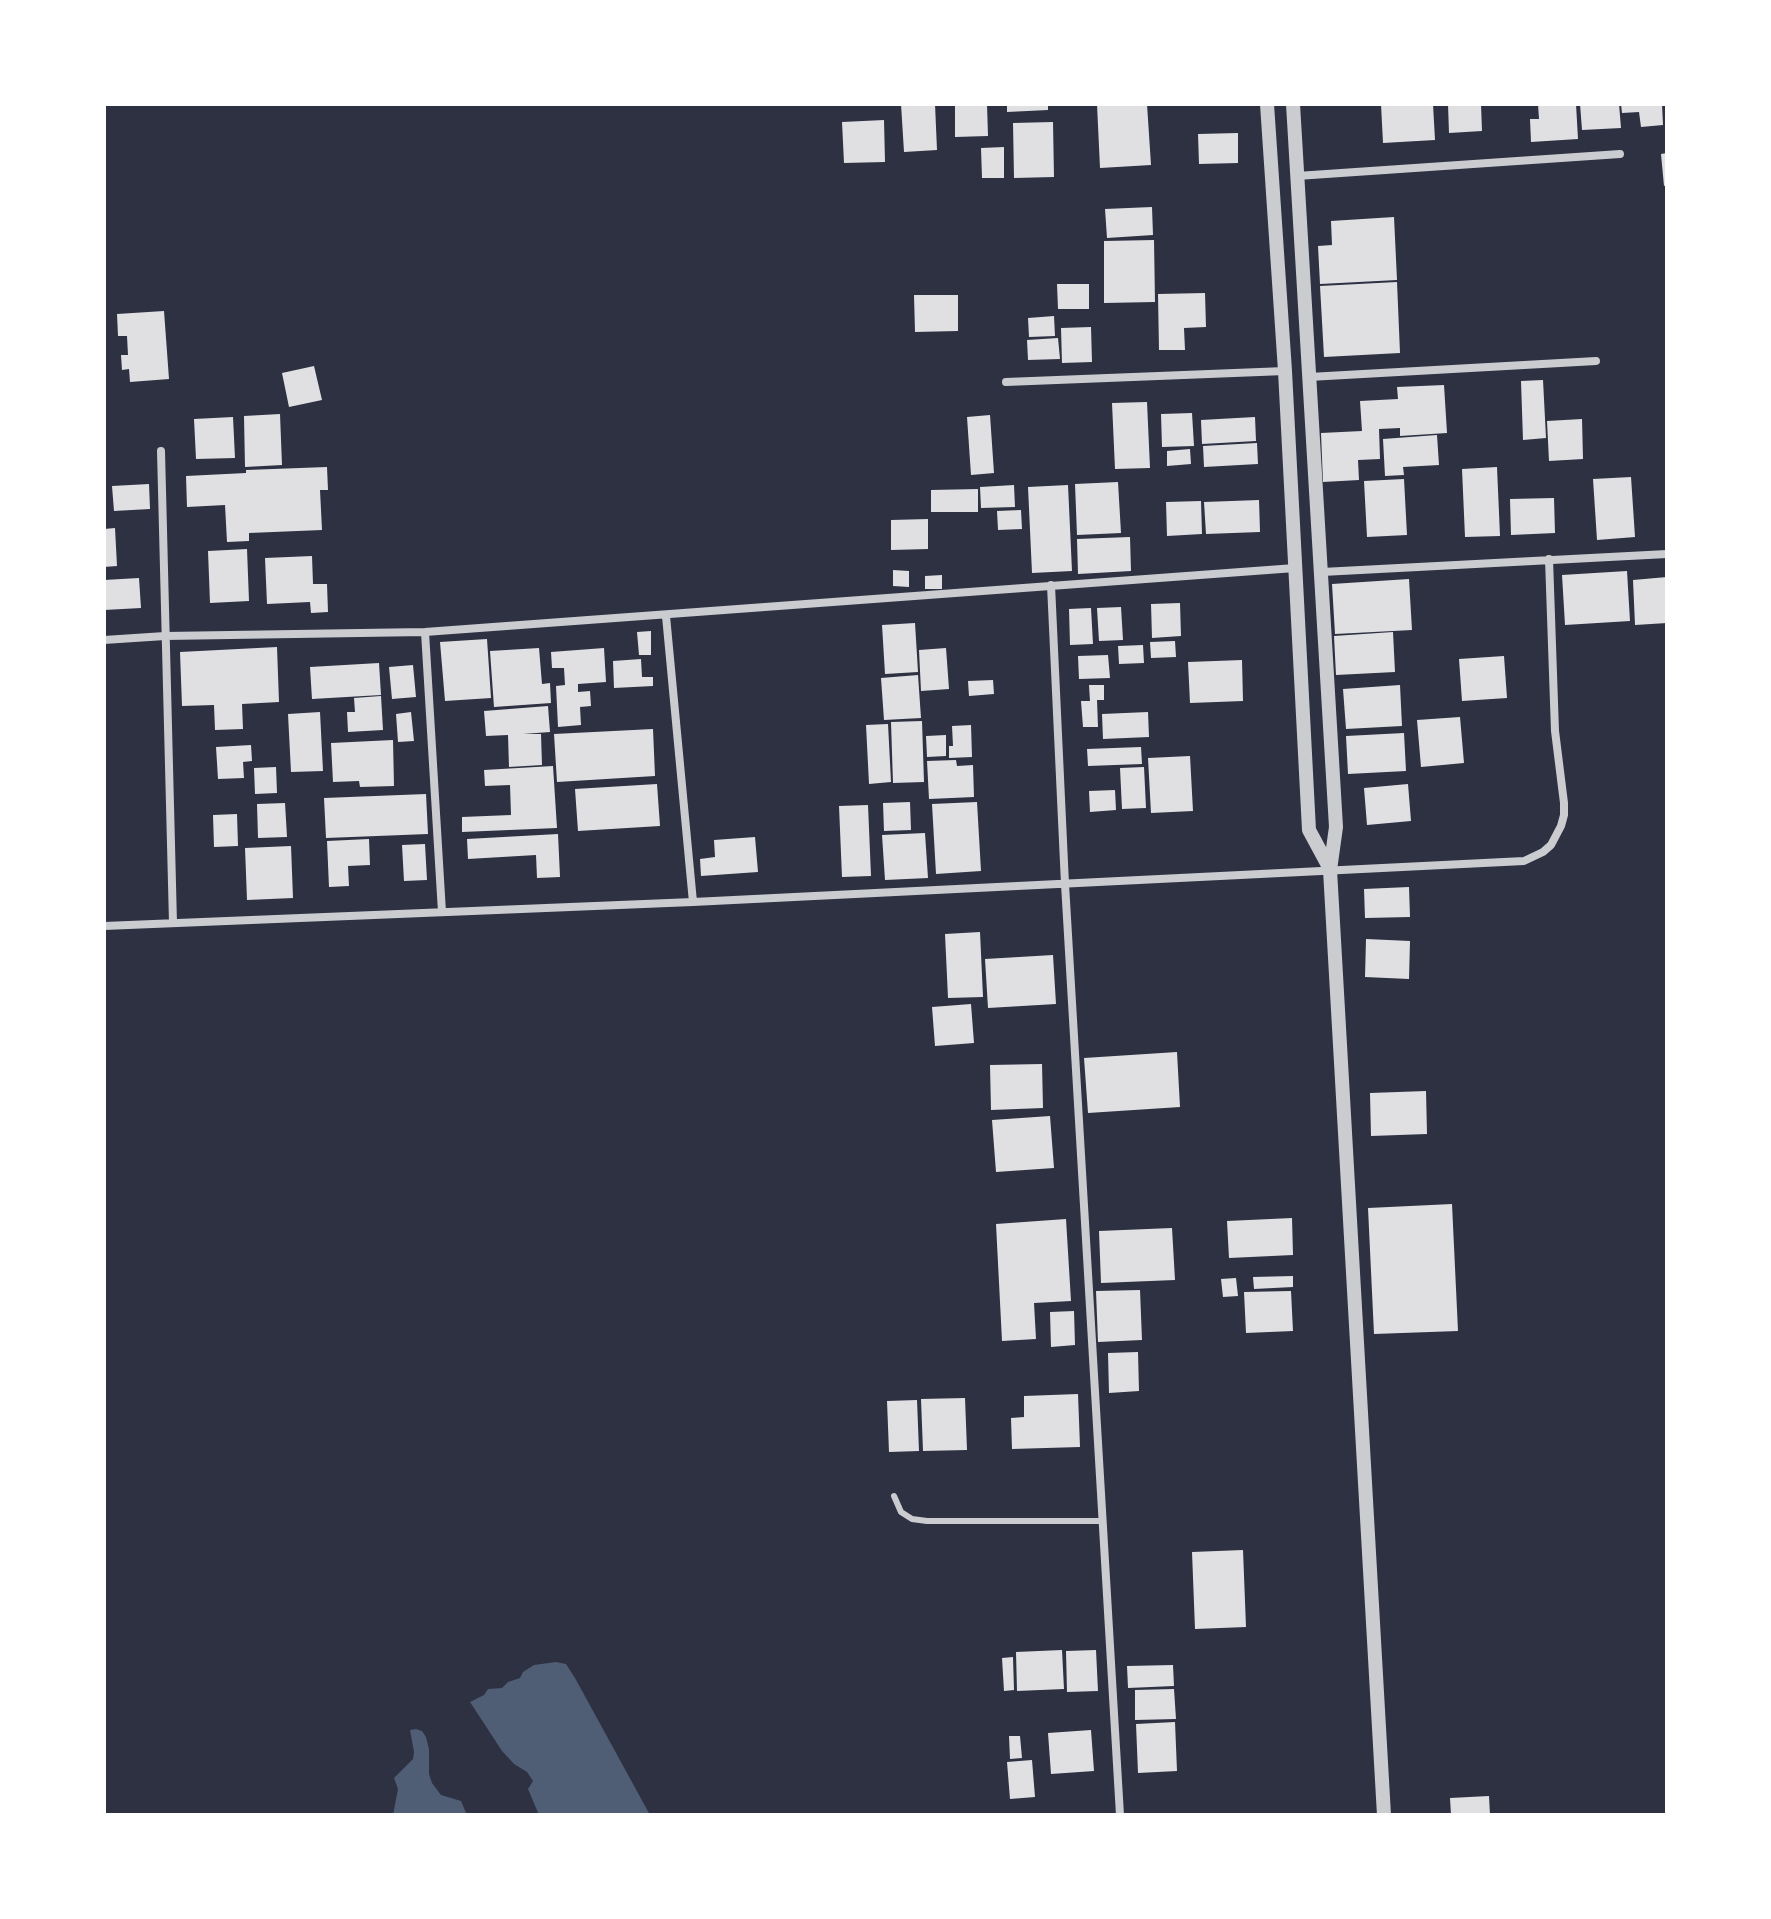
<!DOCTYPE html>
<html>
<head>
<meta charset="utf-8">
<style>
  body { margin:0 }
  #map { position:relative; width:1771px; height:1919px; overflow:hidden; background:#2d3142; font-family:"DM Sans",sans-serif }
  canvas { display:block }
  .frame { position:absolute; inset:0; border:106px solid #fff; pointer-events:none }
</style>
</head>
<body>
<div id="map">
<canvas width="1771" height="1919"></canvas>
<div class="frame"></div>
</div>
<script>
const g = document.querySelector('canvas').getContext('2d');
g.lineJoin = 'round';
function fill(path, color) { g.fillStyle = color; g.fill(path, 'evenodd'); }
const poly = rows => new Path2D(rows.map(r => 'M' + r).join(''));
function stroke(path, color, width, dash) { g.strokeStyle = color; g.lineWidth = width; g.lineCap = dash ? 'butt' : 'round'; g.setLineDash(dash || []); g.stroke(path); }
const water = poly([
  [556,1662,566,1664,575,1678,650,1815,539,1815,528,1789,533,1781,527,1772,514,1764,502,1751,470,1702,484,1695,488,1689,502,1688,508,1682,520,1678,523,1672,534,1665],
  [416,1729,422,1731,426,1737,429,1749,429,1774,432,1783,441,1795,461,1801,467,1815,393,1815,398,1789,394,1778,413,1759,414,1752,410,1730]
]);
const building = poly([
  [901,104,935,104,937,150,904,152],
  [955,104,987,104,988,136,955,137],
  [1007,104,1048,104,1048,110,1007,112],
  [1097,104,1147,104,1151,165,1100,168],
  [1381,104,1433,104,1435,140,1383,143],
  [1448,104,1481,104,1482,131,1449,133],
  [1538,104,1576,104,1578,139,1531,142,1530,119,1539,119],
  [1580,104,1619,104,1621,128,1582,130],
  [1621,104,1662,104,1663,125,1641,127,1639,112,1622,113],
  [884,120,885,162,844,163,842,122],
  [1053,122,1054,177,1014,178,1013,123],
  [1238,133,1238,163,1199,164,1198,134],
  [1004,147,1004,178,982,178,981,148],
  [1667,153,1667,185,1664,186,1661,154],
  [1152,207,1153,235,1107,238,1105,209],
  [1394,217,1397,280,1320,284,1318,246,1332,245,1331,221],
  [1154,240,1155,302,1104,303,1104,241],
  [1397,282,1400,353,1324,357,1320,286],
  [1057,284,1089,284,1089,309,1058,309],
  [1205,293,1206,327,1184,328,1185,350,1159,350,1158,294],
  [914,295,958,295,958,331,915,332],
  [164,311,169,379,130,382,129,369,122,370,121,355,128,355,127,336,118,336,117,314],
  [1054,316,1055,336,1029,337,1028,318],
  [1091,327,1092,362,1062,363,1061,328],
  [1058,338,1060,359,1028,360,1027,340],
  [314,366,322,400,289,407,282,373],
  [1543,380,1546,438,1523,440,1521,381],
  [1444,385,1447,433,1400,436,1400,428,1379,429,1380,459,1358,460,1359,480,1323,482,1321,433,1362,431,1360,401,1398,399,1397,387],
  [1147,402,1150,468,1115,469,1112,403],
  [1192,413,1194,446,1162,447,1161,414],
  [280,414,282,465,245,467,244,416],
  [990,415,994,473,971,475,967,417],
  [233,417,235,458,196,459,194,419],
  [1255,417,1256,441,1202,444,1201,420],
  [1582,419,1583,459,1549,461,1547,421],
  [1437,435,1439,465,1403,467,1404,475,1385,476,1383,439],
  [1257,443,1258,464,1204,467,1203,446],
  [1190,449,1191,464,1167,466,1167,451],
  [327,467,328,490,320,490,322,530,249,533,249,541,227,542,225,505,187,507,186,476,246,473,246,470],
  [1497,467,1500,536,1465,537,1462,469],
  [1631,477,1635,537,1597,540,1593,479],
  [1404,479,1407,535,1367,537,1364,481],
  [1118,482,1121,533,1077,535,1075,484],
  [149,484,150,509,114,511,112,486],
  [1014,485,1015,507,981,508,980,487],
  [1068,485,1072,571,1032,573,1028,487],
  [978,489,978,512,931,512,931,490],
  [1554,498,1555,533,1511,535,1510,499],
  [1259,500,1260,532,1206,534,1204,502],
  [1201,501,1202,534,1167,536,1166,502],
  [1021,510,1022,529,998,530,997,511],
  [928,519,928,549,891,550,891,520],
  [115,528,117,566,104,567,104,529],
  [1130,537,1131,571,1078,574,1077,539],
  [247,549,249,601,210,603,208,551],
  [312,556,313,584,327,584,328,612,311,613,310,602,267,604,265,558],
  [893,570,909,571,909,587,893,586],
  [1627,571,1630,621,1565,625,1562,575],
  [942,575,942,589,925,589,925,576],
  [1667,577,1667,623,1635,625,1633,580],
  [139,578,141,608,104,610,104,580],
  [1409,579,1412,630,1335,634,1332,584],
  [1180,603,1181,636,1152,638,1151,604],
  [1121,607,1123,640,1099,641,1097,608],
  [1091,608,1093,644,1070,645,1069,609],
  [915,623,918,672,885,674,882,625],
  [651,631,651,655,639,655,637,632],
  [1393,632,1395,672,1336,675,1334,636],
  [487,639,491,698,445,701,440,642],
  [1175,641,1176,657,1151,658,1150,642],
  [1143,645,1144,663,1119,664,1118,646],
  [277,647,279,702,242,704,243,729,215,730,214,705,182,706,180,652],
  [539,648,542,684,550,683,551,703,494,707,490,651],
  [604,648,606,682,578,684,578,692,590,691,591,706,580,707,581,725,558,727,556,686,565,685,564,668,552,668,551,652],
  [946,648,949,689,921,691,919,650],
  [1108,655,1110,678,1079,679,1078,656],
  [1504,656,1507,698,1462,701,1459,659],
  [641,659,642,677,653,677,653,686,614,688,613,661],
  [1242,660,1243,701,1190,703,1188,662],
  [379,663,381,695,312,699,310,667],
  [413,665,416,697,392,699,389,667],
  [918,675,921,718,884,720,881,678],
  [993,680,994,694,969,696,968,681],
  [1089,685,1104,685,1104,700,1097,700,1098,727,1083,727,1081,701,1090,701],
  [1400,685,1402,726,1346,729,1343,689],
  [381,696,383,730,348,732,347,712,355,712,354,698],
  [548,706,550,732,523,734,541,734,542,765,509,767,508,735,486,736,484,711],
  [320,712,323,771,291,772,288,714],
  [411,712,414,741,398,742,396,714],
  [1148,712,1149,737,1103,739,1102,714],
  [1460,717,1464,763,1421,767,1417,720],
  [922,721,924,782,893,783,891,722],
  [888,724,891,782,869,784,866,725],
  [971,725,972,757,949,758,949,746,953,746,952,726],
  [653,729,655,776,557,782,554,734],
  [1404,733,1406,771,1348,774,1346,736],
  [946,735,946,756,927,757,926,736],
  [393,740,394,786,360,787,359,781,333,782,331,743],
  [251,745,252,761,243,762,244,778,218,779,216,747],
  [1141,747,1142,764,1088,766,1087,749],
  [1190,756,1193,811,1151,813,1148,758],
  [956,760,957,766,973,765,974,797,929,799,927,761],
  [553,766,557,828,462,832,462,817,511,815,510,785,485,786,484,770],
  [276,767,277,793,255,794,254,768],
  [1144,767,1146,808,1122,809,1120,768],
  [657,784,660,826,578,831,575,789],
  [1408,784,1411,821,1367,825,1364,788],
  [1115,790,1116,810,1090,812,1089,791],
  [426,794,428,834,326,838,324,798],
  [910,802,911,830,884,831,883,803],
  [977,802,981,871,936,874,932,804],
  [285,803,287,837,258,838,257,804],
  [868,805,871,876,842,877,839,806],
  [237,814,238,846,214,847,213,815],
  [925,833,928,878,885,880,882,835],
  [558,834,560,877,537,878,536,855,468,859,467,839],
  [755,837,758,872,701,876,700,859,715,857,714,840],
  [369,839,370,865,348,866,349,886,329,887,327,841],
  [425,844,427,880,404,881,402,845],
  [291,846,293,898,247,900,245,848],
  [1409,887,1410,917,1365,918,1364,889],
  [980,932,983,997,948,998,945,934],
  [1366,939,1410,941,1409,979,1365,977],
  [1053,955,1056,1004,988,1008,985,959],
  [971,1004,974,1043,935,1046,932,1007],
  [1177,1052,1180,1107,1088,1113,1084,1058],
  [1042,1064,1043,1108,991,1110,990,1065],
  [1426,1091,1427,1134,1371,1136,1370,1093],
  [1050,1116,1054,1168,996,1172,992,1120],
  [1452,1204,1458,1331,1374,1334,1368,1208],
  [1292,1218,1293,1255,1229,1258,1227,1221],
  [1066,1219,1071,1301,1034,1303,1036,1339,1002,1341,996,1224],
  [1172,1228,1175,1280,1101,1283,1099,1231],
  [1293,1276,1293,1287,1254,1289,1253,1277],
  [1236,1278,1238,1296,1223,1297,1221,1279],
  [1140,1290,1142,1340,1098,1342,1096,1291],
  [1291,1291,1293,1331,1246,1333,1244,1292],
  [1074,1311,1075,1345,1051,1347,1050,1312],
  [1138,1352,1139,1391,1109,1393,1108,1353],
  [1078,1394,1080,1447,1012,1449,1011,1418,1024,1417,1024,1396],
  [965,1398,967,1450,923,1451,921,1399],
  [917,1400,919,1451,889,1452,887,1401],
  [1243,1550,1246,1627,1195,1629,1192,1552],
  [1062,1650,1064,1689,1017,1691,1016,1652],
  [1096,1650,1098,1691,1067,1692,1066,1651],
  [1013,1657,1014,1690,1004,1691,1002,1658],
  [1173,1665,1174,1686,1128,1688,1127,1666],
  [1174,1689,1176,1719,1135,1720,1135,1690],
  [1175,1722,1177,1771,1138,1773,1136,1724],
  [1091,1730,1094,1771,1051,1774,1048,1733],
  [1009,1736,1020,1736,1022,1758,1010,1759],
  [1032,1760,1035,1797,1010,1799,1007,1762],
  [1489,1796,1490,1815,1451,1815,1450,1798]
]);
const service = poly([
  [894,1496,901,1512,912,1519,927,1521,1102,1521]
]);
const minor = poly([
  [1297,176,1620,154],
  [1309,377,1596,361],
  [1006,382,1285,371],
  [161,451,173,923],
  [1322,572,1667,554],
  [1051,585,1065,884,1120,1815],
  [666,616,693,902],
  [425,632,442,912],
  [104,640,165,636,425,632,1295,568],
  [104,926,693,902,1524,861,1543,852,1551,845,1561,826,1564,815,1564,803,1555,731,1549,559]
]);
const tertiary = poly([
  [1267,104,1285,371,1309,830,1330,869],
  [1293,104,1336,827,1330,870,1384,1815]
]);
fill(water, '#4f5d75');
fill(building, '#e0e0e3');
stroke(service, '#caccd0', 6);
stroke(minor, '#caccd0', 8);
stroke(tertiary, '#caccd0', 14);
</script>
</body>
</html>
